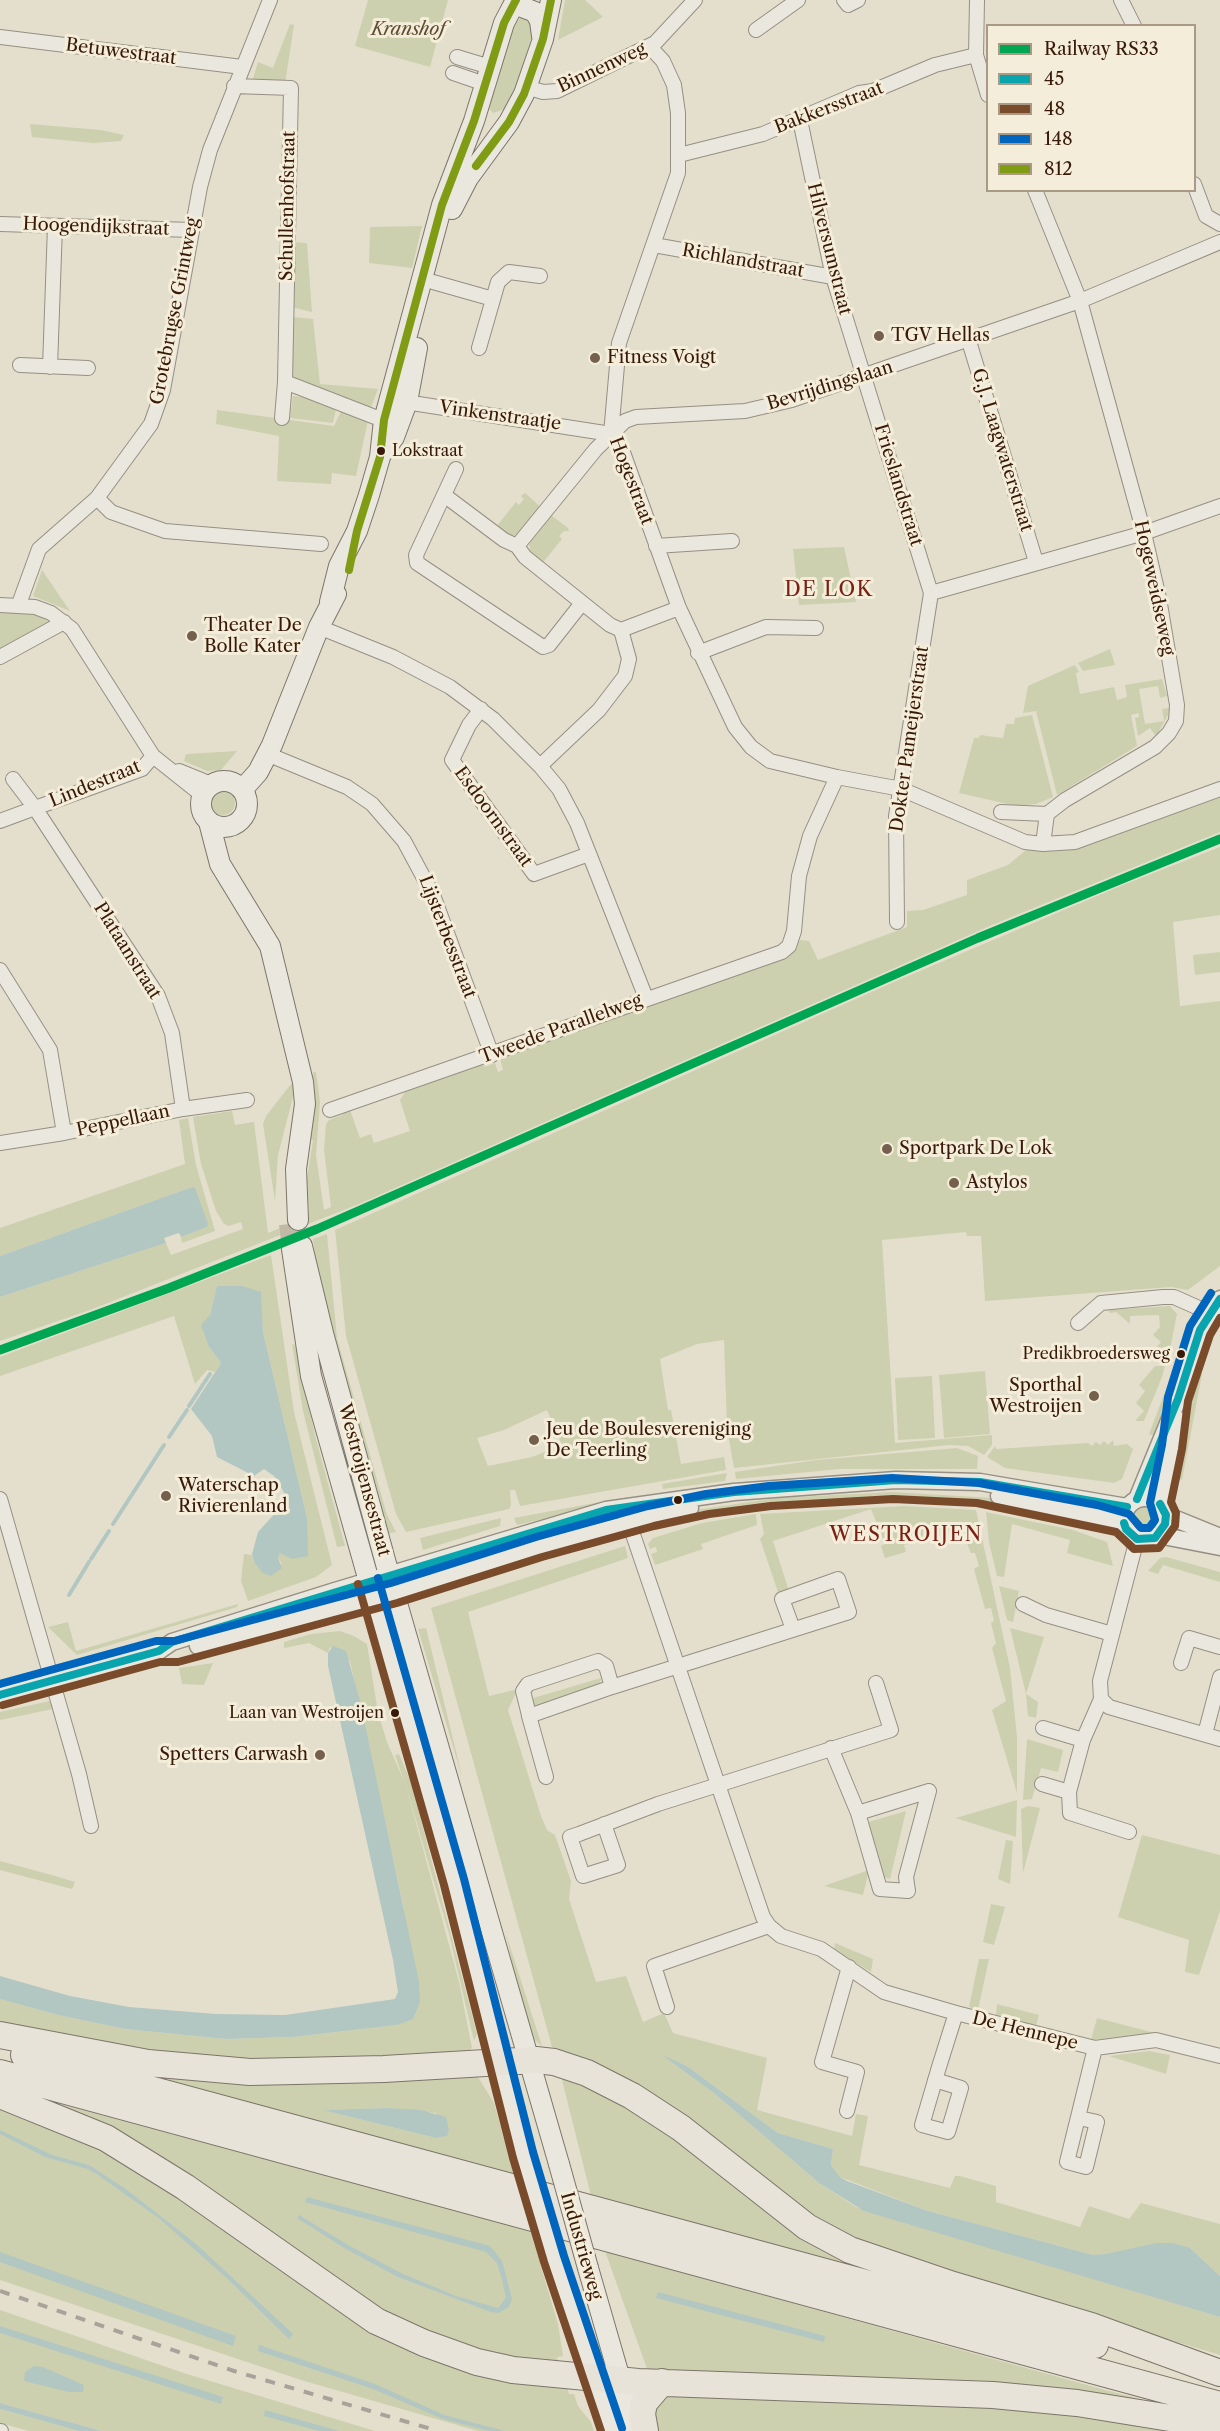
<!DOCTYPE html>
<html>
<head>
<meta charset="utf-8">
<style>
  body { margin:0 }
  #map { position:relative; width:1220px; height:2431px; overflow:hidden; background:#e4dfcd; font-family:"Libre Caslon Text",serif }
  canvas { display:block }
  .legend { position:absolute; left:986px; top:24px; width:210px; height:168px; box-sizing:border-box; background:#f3edd9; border:2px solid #a99985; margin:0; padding:8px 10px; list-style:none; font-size:18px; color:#391a08 }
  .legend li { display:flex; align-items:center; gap:12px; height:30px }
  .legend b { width:30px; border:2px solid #a99985 }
</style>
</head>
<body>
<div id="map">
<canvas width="1220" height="2431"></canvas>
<ul class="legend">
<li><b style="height:8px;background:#00a651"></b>Railway RS33</li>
<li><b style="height:8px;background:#09a5af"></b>45</li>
<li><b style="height:8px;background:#7a4b2a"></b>48</li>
<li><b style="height:8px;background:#0065bd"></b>148</li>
<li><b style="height:8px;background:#809c14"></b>812</li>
</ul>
</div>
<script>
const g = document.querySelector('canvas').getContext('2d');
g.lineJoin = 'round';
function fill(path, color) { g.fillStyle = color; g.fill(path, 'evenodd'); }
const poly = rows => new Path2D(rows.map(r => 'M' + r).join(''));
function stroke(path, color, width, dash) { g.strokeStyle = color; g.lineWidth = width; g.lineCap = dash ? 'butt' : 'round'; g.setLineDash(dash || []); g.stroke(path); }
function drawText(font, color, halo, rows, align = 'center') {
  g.font = font + ' "Libre Caslon Text",serif'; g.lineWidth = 6; g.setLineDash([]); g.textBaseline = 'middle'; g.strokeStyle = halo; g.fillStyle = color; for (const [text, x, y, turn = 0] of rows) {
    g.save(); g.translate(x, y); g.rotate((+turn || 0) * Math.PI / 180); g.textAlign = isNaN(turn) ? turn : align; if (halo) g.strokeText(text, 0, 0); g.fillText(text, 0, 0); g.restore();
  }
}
const green = poly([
  [368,0,448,0,430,67,355,46],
  [565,0,585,0,603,17,558,40],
  [521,17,532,24,532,36,525,59,527,68,518,93,505,109,493,113,486,105,510,27],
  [290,24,294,25,285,84,252,82,258,62,273,68],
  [30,124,101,130,124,135,121,141,93,143,32,137],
  [422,226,412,268,369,263,370,227],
  [292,242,307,243,312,312,291,307],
  [293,317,313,319,320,384,378,389,370,410,290,380],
  [293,396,308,398,336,409,333,423,290,418],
  [342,409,368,420,356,476,332,473,331,484,277,481,279,436,216,424,217,410,334,426],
  [525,493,542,508,519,535,508,536,496,527,516,502,519,505,524,499,521,496],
  [551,515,568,528,569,531,564,531,559,536,562,539,542,564,531,554,529,544],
  [844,547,856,602,799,605,793,549],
  [42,570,70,611,33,596],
  [0,611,32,614,44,618,52,625,0,652],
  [1110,649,1115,665,1083,671,1078,663],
  [1075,665,1079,672,1076,673,1080,694,1114,687,1117,700,1127,697,1125,685,1162,679,1167,696,1160,698,1158,686,1139,689,1145,724,1164,721,1162,709,1169,708,1168,715,1158,733,1155,735,1150,728,1138,736,1135,718,1139,717,1139,713,1131,715,1137,746,1057,795,1036,711,1023,713,1028,686],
  [1032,715,1053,797,1036,804,1016,806,959,793,974,738,979,738,980,735,1003,738,1006,724,1014,724,1015,718],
  [237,751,221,770,207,771,184,761,186,754],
  '211 803a12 12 0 1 1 24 0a12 12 0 1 1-24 0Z',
  [1220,794,1220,832,992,925,359,1204,90,1310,0,1341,0,1297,166,1243,171,1255,243,1229,241,1222,229,1226,224,1224,216,1211,201,1164,193,1117,232,1111,235,1125,254,1122,268,1233,309,1216,307,1179,313,1140,305,1138,313,1099,313,1072,316,1072,320,1102,316,1155,324,1210,331,1207,324,1150,326,1124,329,1120,342,1115,349,1107,360,1138,371,1134,374,1143,410,1131,400,1100,405,1092,483,1063,485,1067,495,1063,498,1072,503,1070,500,1058,794,950,800,940,809,941,818,960,907,927,907,911,923,910,967,895,967,880,1008,865,1026,850,1039,849],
  [1220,847,1220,915,1173,922,1180,1006,1220,1001,1220,1266,1188,1290,1171,1287,985,1301,981,1236,967,1236,966,1232,882,1240,895,1443,992,1435,992,1445,984,1455,968,1446,949,1445,734,1468,727,1428,724,1340,697,1344,660,1359,668,1410,671,1410,681,1464,724,1457,726,1470,520,1506,515,1490,510,1490,511,1505,509,1509,406,1532,396,1514,346,1336,335,1230,894,982,1123,885],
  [547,1410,562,1445,532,1457,488,1466,477,1438,504,1430],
  [1220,952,1220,972,1195,975,1193,955],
  [291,1084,294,1085,294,1093,278,1155,275,1201,263,1124,266,1116],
  [188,1118,196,1165,215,1231,182,1243,181,1237,207,1227,192,1187,0,1256,0,1228,185,1164,179,1120],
  [327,1234,337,1338,387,1515,396,1532,384,1534,320,1294,313,1239],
  [271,1255,294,1412,332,1565,316,1577,248,1601,241,1581,244,1554,252,1555,254,1563,282,1564,278,1558,280,1553,307,1543,307,1518,263,1332,260,1292,217,1287,210,1315,209,1347,221,1363,215,1372,207,1370,195,1384,174,1316,0,1376,0,1357],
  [1170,1306,1177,1314,1168,1359,1155,1360,1154,1350,1161,1342,1153,1335,1160,1327,1159,1315,1130,1316,1130,1324,1116,1312,1110,1313,1108,1310],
  [292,1344,295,1345,316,1439,345,1546,337,1547,303,1411],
  [1178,1358,1182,1360,1156,1437,1149,1434],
  [1155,1366,1165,1366,1162,1377,1144,1421,1135,1421,1144,1411,1136,1403,1145,1391,1139,1385],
  [985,1371,990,1434,944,1438,939,1375],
  [1200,1374,1202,1374,1182,1480,1170,1476,1195,1375],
  [932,1376,935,1438,898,1440,895,1378],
  [1113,1440,1114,1446,1127,1444,1133,1449,1122,1479,1114,1483,1005,1468,987,1457,995,1446,996,1449,1088,1443,1092,1446,1096,1442,1100,1445,1104,1441,1108,1445],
  [957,1448,978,1456,977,1469,840,1469,736,1479,735,1472,816,1460],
  [727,1473,725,1481,663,1489,662,1484],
  [893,1492,993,1498,1097,1519,1095,1526,1056,1515,953,1498,884,1497,733,1509,687,1516,666,1523,664,1517,695,1510,777,1498],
  [600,1502,601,1506,517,1525,514,1518],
  [904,1506,976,1510,1010,1668,1017,1737,1017,1793,992,1710,1006,1701,992,1648,996,1643,991,1623,994,1621,991,1608,985,1609,974,1569,979,1566,975,1553,971,1553,961,1529,904,1545,906,1552,885,1558,881,1546,885,1544,871,1509,773,1541,789,1591,779,1595,760,1539,764,1534,760,1514],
  '1132 1518a12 12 0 1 1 24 0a12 12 0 1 1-24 0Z',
  [986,1512,1073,1530,1107,1542,1113,1566,1067,1553,1070,1540,1012,1524,1004,1577,997,1576,989,1542],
  [756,1514,757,1525,701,1544,703,1549,655,1565,651,1554,657,1552,656,1547,650,1549,648,1544,653,1538,702,1523],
  [501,1518,500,1526,423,1550,420,1538],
  [625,1546,628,1558,468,1612,489,1696,518,1689,508,1710,541,1816,547,1830,555,1835,571,1881,569,1899,596,1982,626,1976,643,2022,664,2013,673,2033,767,2058,757,2110,852,2136,856,2114,868,2116,859,2165,950,2188,955,2176,960,2176,996,2186,996,2202,1080,2227,1089,2206,1129,2219,1141,2203,1220,2224,1220,2276,1190,2248,1093,2255,928,2211,840,2177,831,2165,833,2149,778,2133,687,2066,665,2057,715,2094,819,2183,856,2207,1220,2317,1220,2355,893,2256,825,2226,591,2062,552,2047,431,1608],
  [1166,1557,1220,1572,1220,1582,1163,1565,1158,1574,1148,1571,1160,1558],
  [999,1586,1019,1591,1013,1622,1007,1620],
  [238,1604,237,1607,77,1655,48,1627,68,1622,76,1651],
  [426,1628,463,1780,418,1629],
  [1010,1628,1044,1637,1026,1694,1038,1702,1036,1718,1028,1716,1026,1694],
  [340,1631,354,1636,367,1644,378,1713,387,1742,404,1781,395,1755,399,1754,411,1782,477,2034,474,2041,449,1934,405,1782,459,1982,472,2048,469,2051,457,2057,206,2062,0,2023,0,1999,58,2015,125,2029,226,2039,293,2037,397,2025,404,1909,350,1661,330,1647,328,1653,309,1643,284,1648,284,1642,311,1634],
  [213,1663,204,1685,182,1684,179,1668],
  [601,1678,600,1687,535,1707,530,1699],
  [50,1701,53,1709,0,1720,0,1712],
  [1027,1739,1063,1750,1058,1772,1041,1768,1032,1799,1023,1800],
  [1017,1800,1016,1837,955,1818,959,1817],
  [1028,1806,1040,1808,1023,1873,1021,1809],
  [906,1811,890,1879,884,1877,865,1823],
  [1142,1835,1220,1855,1220,1911,1199,1975,1185,1972,1189,1940,1118,1917],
  [1006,1840,1013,1841,1010,1884,998,1879],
  [0,1861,55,1876,75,1882,72,1889,0,1870],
  [869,1870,863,1895,824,1886],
  [991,1904,1005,1907,994,1945,983,1942],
  [506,1934,542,2046,531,2037,526,2028],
  [835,1943,873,1959,871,1972,834,1950],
  [979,1959,989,1959,978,2010,969,2007],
  [997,2004,1039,2015,1036,2026,996,2015],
  [1097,2018,1155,2033,1091,2040],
  [1149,2051,1170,2055,1166,2074,1109,2056],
  [65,2054,475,2072,494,2103,514,2175],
  [387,2108,436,2113,447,2136,436,2138,324,2110],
  [559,2068,583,2074,767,2205,945,2293,591,2196],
  [45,2100,530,2230,558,2324,563,2356,557,2357,560,2365,489,2355,399,2323],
  [0,2105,108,2153,177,2197,335,2309,393,2342,424,2357,488,2376,567,2387,569,2394,574,2394,578,2406,591,2422,594,2431,478,2431,301,2380,0,2280],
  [605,2251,1098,2388,1217,2419,650,2377],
  [0,2310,184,2373,375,2431,102,2431,0,2403],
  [664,2394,982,2404,1200,2431,659,2431,652,2407],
  [0,2409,79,2431,29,2431,0,2423]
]);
const water = poly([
  [192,1187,195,1188,208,1224,207,1227,181,1237,179,1233,164,1238,166,1243,0,1297,0,1256],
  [217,1286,242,1286,261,1292,263,1332,307,1518,308,1556,292,1559,280,1553,278,1558,282,1568,271,1576,263,1573,254,1562,252,1554,258,1532,288,1499,274,1476,264,1469,254,1476,217,1457,212,1436,191,1409,221,1363,209,1347,201,1325,210,1315],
  [333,1646,346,1651,360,1701,419,1982,420,2002,413,2019,397,2025,293,2037,226,2039,125,2029,58,2015,0,1999,0,1976,70,1996,129,2007,216,2014,285,2015,395,1999,398,1992,393,1960,328,1666,328,1653],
  [662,2055,687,2066,778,2133,833,2149,831,2165,840,2177,847,2181,928,2211,1093,2255,1106,2254,1156,2243,1173,2243,1190,2248,1220,2276,1220,2317,864,2211,819,2183,715,2094],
  [387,2108,421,2110,446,2117,449,2130,447,2136,436,2138,323,2110],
  [0,2130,52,2155,89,2165,127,2190,195,2243,293,2334,289,2339,229,2280,160,2219,98,2175,88,2169,45,2157,0,2134],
  [307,2197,490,2246,502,2261,512,2299,509,2307,498,2313,491,2312,398,2277,344,2248,297,2218,299,2215,348,2245,401,2273,456,2296,498,2308,506,2298,502,2279,497,2263,486,2252,305,2202],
  [0,2252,236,2336,233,2346,0,2262],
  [658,2292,825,2336,824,2342,656,2298],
  [0,2326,223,2397,221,2404,0,2333],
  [259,2345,375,2384,444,2415,505,2431,489,2431,443,2419,373,2389,258,2351],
  [34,2366,43,2367,84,2385,83,2392,69,2392,24,2381,25,2372],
  [0,2403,102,2431,79,2431,0,2409],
  [265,2410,339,2431,319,2431,264,2416]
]);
const stream = poly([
  [189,1406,210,1374],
  [169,1437,187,1410],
  [113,1524,164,1445],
  [91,1559,109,1531],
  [69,1595,89,1562]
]);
const secondaryTunnel = poly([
  [289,1224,292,1248]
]);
const minor = poly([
  [844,0,848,5,858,0],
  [977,0,976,55,988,95],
  [1121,0,1134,26],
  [756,30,798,0],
  [0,37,242,67],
  [649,46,663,61,674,85,678,113,678,173,619,343,611,434,624,455,679,608,735,727,751,747,770,761,837,777],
  [457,57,490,67],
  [453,73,485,84],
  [234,86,291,88,285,382,375,417],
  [526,87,543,92,557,91,655,43,695,0],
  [800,120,833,277,931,593,896,816,897,922],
  [679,155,763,134,859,93,873,91,935,65,976,55],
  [1194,184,1206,216,1220,224],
  [0,224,192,230],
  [654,245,833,277],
  [433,282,493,299],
  [968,338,1036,562],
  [479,348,498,282,509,272,540,276],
  [20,365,88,368],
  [50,367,55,226],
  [399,401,611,434],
  [282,418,285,382],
  [456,469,416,555,417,563,543,647,549,645,582,603],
  [444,495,504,540,517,546,525,557,610,625,621,630,679,608],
  [97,498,111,512,165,531,321,544],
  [517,546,596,449,625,421,636,417,745,411,792,400,1080,301,1220,242],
  [656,546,732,541],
  [931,593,1144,533,1220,506],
  [19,604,39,549,97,498,151,424,163,390,200,187,210,150,270,0],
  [0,605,35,607,51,613,72,629,153,756,202,795],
  [319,627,393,657,450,687,493,719,540,766,559,789,577,823,646,998],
  [698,653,766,627,816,628],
  [0,657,64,622],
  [481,709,469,725,452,760,534,874,589,854],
  [267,754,347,787,372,804,404,841,433,895,492,1055],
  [540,766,599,710,625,676,629,659,621,630],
  [179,771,211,784],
  [13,779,35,808,142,769,153,756],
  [1001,812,1047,814,1065,800,1155,747,1169,733,1176,721,1177,705,1159,598,1144,533,1080,301,1035,190],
  [0,821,35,808,158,996,172,1033,183,1109],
  [1043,844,1047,814],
  [0,970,50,1050,64,1133],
  [330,1110,782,952,789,946,794,931,799,876,810,836,837,777,901,789,1025,842,1043,844,1075,842,1220,789],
  [0,1143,64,1133,183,1109,247,1100],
  [1078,1323,1101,1303,1163,1297,1174,1297,1210,1313],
  [0,1499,79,1774,91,1826],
  [624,1508,763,1917,769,1926,781,1936,821,1949,884,1992,956,2013,1095,2048,1156,2040,1220,2056],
  [1137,1539,1100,1681,1101,1699,1109,1707,1220,1739],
  [1023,1604,1046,1615,1112,1634],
  [1181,1663,1189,1638,1220,1647],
  [612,1687,849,1612,838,1579,782,1599,793,1629],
  [1101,1699,1083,1740,1069,1792,1070,1813,1129,1832],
  [529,1716,612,1687,606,1666,598,1661,528,1684,523,1691,528,1711,529,1716,546,1777],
  [1043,1728,1083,1740],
  [1205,1734,1220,1677],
  [831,1748,858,1813],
  [1042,1784,1069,1792],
  [929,1791,906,1877,908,1891,880,1889,858,1813,929,1791],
  [604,1824,618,1865,583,1876,570,1837,579,1834,658,1804,891,1730,876,1683],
  [667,2007,654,1966,769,1926],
  [935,2080,961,2088,948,2132,922,2125,939,2067,956,2013],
  [847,2111,857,2072,822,2062,849,1967],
  [1079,2118,1097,2122,1086,2167,1067,2162,1095,2048],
  [0,2431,1,2431]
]);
const tertiary = poly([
  [999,1496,1124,1523],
  '1124 1519a21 21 0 1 1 42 0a21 21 0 1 1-42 0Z',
  [1137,1499,1178,1399,1200,1330,1220,1299],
  [1160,1504,1176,1418],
  [1166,1515,1220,1537],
  [1158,1535,1220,1547],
  [198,1646,394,1593,539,1547,690,1508],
  [0,1695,159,1651,172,1642,335,1591,606,1510,734,1492,896,1480,980,1482,1127,1507]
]);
const secondary = poly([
  [514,4,535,12,540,21,542,36],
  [452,209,468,178,509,122,524,94,543,39,551,0],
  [383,452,394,437,407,402,417,348],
  [330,602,339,566,357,531,369,495,380,457,384,420,442,205,474,121,504,23,516,0],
  '201 804a23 23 0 1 1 46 0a23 23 0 1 1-46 0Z',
  [242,790,258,772,272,745,319,627,336,594],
  [209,822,220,864,270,946,303,1082,305,1104,296,1169,298,1220],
  [302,1246,324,1337,394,1593,559,2164],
  [292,1249,311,1376,454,1882,523,2155],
  [554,2259,612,2431],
  [588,2268,635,2431]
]);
const motorway = poly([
  [0,2035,148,2063,250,2072,384,2069,536,2060,554,2062,587,2073,632,2096,681,2128,807,2227,850,2250,953,2285,1091,2326,1220,2373],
  [24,2055,1095,2345],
  [0,2073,1220,2405],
  [0,2095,106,2138,185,2187,376,2321,424,2343,477,2362,513,2370,638,2382,993,2395,1077,2403,1220,2426],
  [645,2431,642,2414,644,2403,662,2382]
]);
const rail = poly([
  [0,2291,234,2371,438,2431]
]);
const secondaryBridge = poly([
  [523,2155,554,2259],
  [559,2164,588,2268]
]);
const bus1 = poly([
  [1137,1499,1178,1399,1200,1330,1220,1299],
  [1124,1523,1126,1529,1137,1539,1155,1538,1165,1524,1166,1515,1160,1504],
  [0,1695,159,1651,172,1642,606,1510,734,1492,896,1480,980,1482,1127,1507]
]);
const bus2 = poly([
  [358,1584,444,1885,513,2158,544,2262,601,2431],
  [3,1705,160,1662,178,1662,397,1603,542,1557,654,1526,709,1514,771,1506,893,1499,977,1503,1116,1532,1134,1549,1159,1548,1175,1526,1176,1513,1171,1502,1182,1449,1188,1401,1210,1335,1220,1318]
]);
const bus3 = poly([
  [378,1578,464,1879,533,2152,564,2256,622,2428],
  [0,1684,156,1641,174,1641,391,1583,536,1537,648,1506,706,1494,769,1486,892,1478,979,1483,1097,1505,1129,1514,1141,1528,1149,1528,1155,1520,1150,1503,1162,1445,1168,1397,1190,1326,1211,1293]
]);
const bus4 = poly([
  [476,166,509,122,524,94,543,39,551,0],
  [349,570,357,531,380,457,384,420,442,205,474,121,504,23,516,0]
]);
const rail1 = poly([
  [0,1350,169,1288,317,1229,978,938,1220,839]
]);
const markers = [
  [879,336,6,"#755f4d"],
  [595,358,6,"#755f4d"],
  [381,451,5,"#391a08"],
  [192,636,6,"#755f4d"],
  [887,1149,6,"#755f4d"],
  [954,1183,6,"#755f4d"],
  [1181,1354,5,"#391a08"],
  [1094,1396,6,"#755f4d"],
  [534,1440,6,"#755f4d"],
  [166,1496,6,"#755f4d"],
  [678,1500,5,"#391a08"],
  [395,1713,5,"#391a08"],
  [320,1755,6,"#755f4d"]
];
const busNames = [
  ["Lokstraat",392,451,"left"],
  ["Predikbroedersweg",1170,1354],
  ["Laan van Westroijen",384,1713]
];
const parkNames = [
  ["Kranshof",408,30]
];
const streetNames = [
  ["Betuwestraat",121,52,7],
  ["Binnenweg",602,68,-25],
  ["Bakkersstraat",829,108,-21],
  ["Schullenhofstraat",288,206,-89],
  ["Hoogendijkstraat",96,227,2],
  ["Hilversumstraat",829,249,76],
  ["Richlandstraat",743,261,10],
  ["Grotebrugse Grintweg",175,311,-79],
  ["Bevrijdingslaan",830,386,-17],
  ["Vinkenstraatje",500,416,8],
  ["G.J. Laagwaterstraat",1002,450,73],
  ["Hogestraat",631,481,69],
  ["Frieslandstraat",898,485,73],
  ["Hogeweidseweg",1154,588,78],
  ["Dokter Pameijerstraat",910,739,-82],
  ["Lindestraat",95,784,-22],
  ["Esdoornstraat",493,817,54],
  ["Lijsterbesstraat",447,937,69],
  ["Plataanstraat",127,951,58],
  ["Tweede Parallelweg",561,1029,-20],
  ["Peppellaan",123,1121,-12],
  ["Westroijensestraat",364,1480,75],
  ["De Hennepe",1025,2031,14],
  ["Industrieweg",581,2246,74]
];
const poiNames = [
  ["TGV Hellas",891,336],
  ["Fitness Voigt",607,358],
  ["Theater De",204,626],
  ["Bolle Kater",204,647],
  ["Sportpark De Lok",899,1149],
  ["Astylos",966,1183],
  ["Sporthal",1082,1386,"right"],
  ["Westroijen",1082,1407,"right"],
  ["Jeu de Boulesvereniging",546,1430],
  ["De Teerling",546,1451],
  ["Waterschap",178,1486],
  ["Rivierenland",178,1507],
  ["Spetters Carwash",308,1755,"right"]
];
const neighbourhoodNames = [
  ["DE LOK",829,590],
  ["WESTROIJEN",906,1535]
];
fill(green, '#ccd0ae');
fill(water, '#b2c6c2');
stroke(stream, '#b2c6c2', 4);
stroke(secondaryTunnel, '#c2b8a6', 20, [20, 10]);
stroke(minor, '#968f83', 16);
stroke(tertiary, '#968f83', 19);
stroke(secondary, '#7d7569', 22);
stroke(motorway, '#7d7569', 28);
stroke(minor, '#eae7de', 14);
stroke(tertiary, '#eae7de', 16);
stroke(secondary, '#eae7de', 20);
stroke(motorway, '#e7e3d9', 26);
stroke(rail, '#a8a39a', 4, [10, 10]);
stroke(secondaryBridge, '#7d7569', 22, []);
stroke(secondaryBridge, '#eae7de', 20);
stroke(bus1, '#09a5af', 8);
stroke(bus2, '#7a4b2a', 8);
stroke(bus3, '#0065bd', 8);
stroke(bus4, '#809c14', 8);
stroke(rail1, '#00a651', 9);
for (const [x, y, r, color] of markers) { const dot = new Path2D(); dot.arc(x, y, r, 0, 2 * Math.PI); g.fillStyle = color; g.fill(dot); stroke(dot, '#f3edd9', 2); }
drawText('16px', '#391a08', '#f3edd9', busNames, 'right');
drawText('italic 18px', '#5f4d32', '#f3edd9', parkNames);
drawText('18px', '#391a08', '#f3edd9', streetNames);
drawText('18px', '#391a08', '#f3edd9', poiNames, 'left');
g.letterSpacing = '1.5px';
drawText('20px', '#7a1f14', '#f3edd9', neighbourhoodNames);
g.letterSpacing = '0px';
</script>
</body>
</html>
